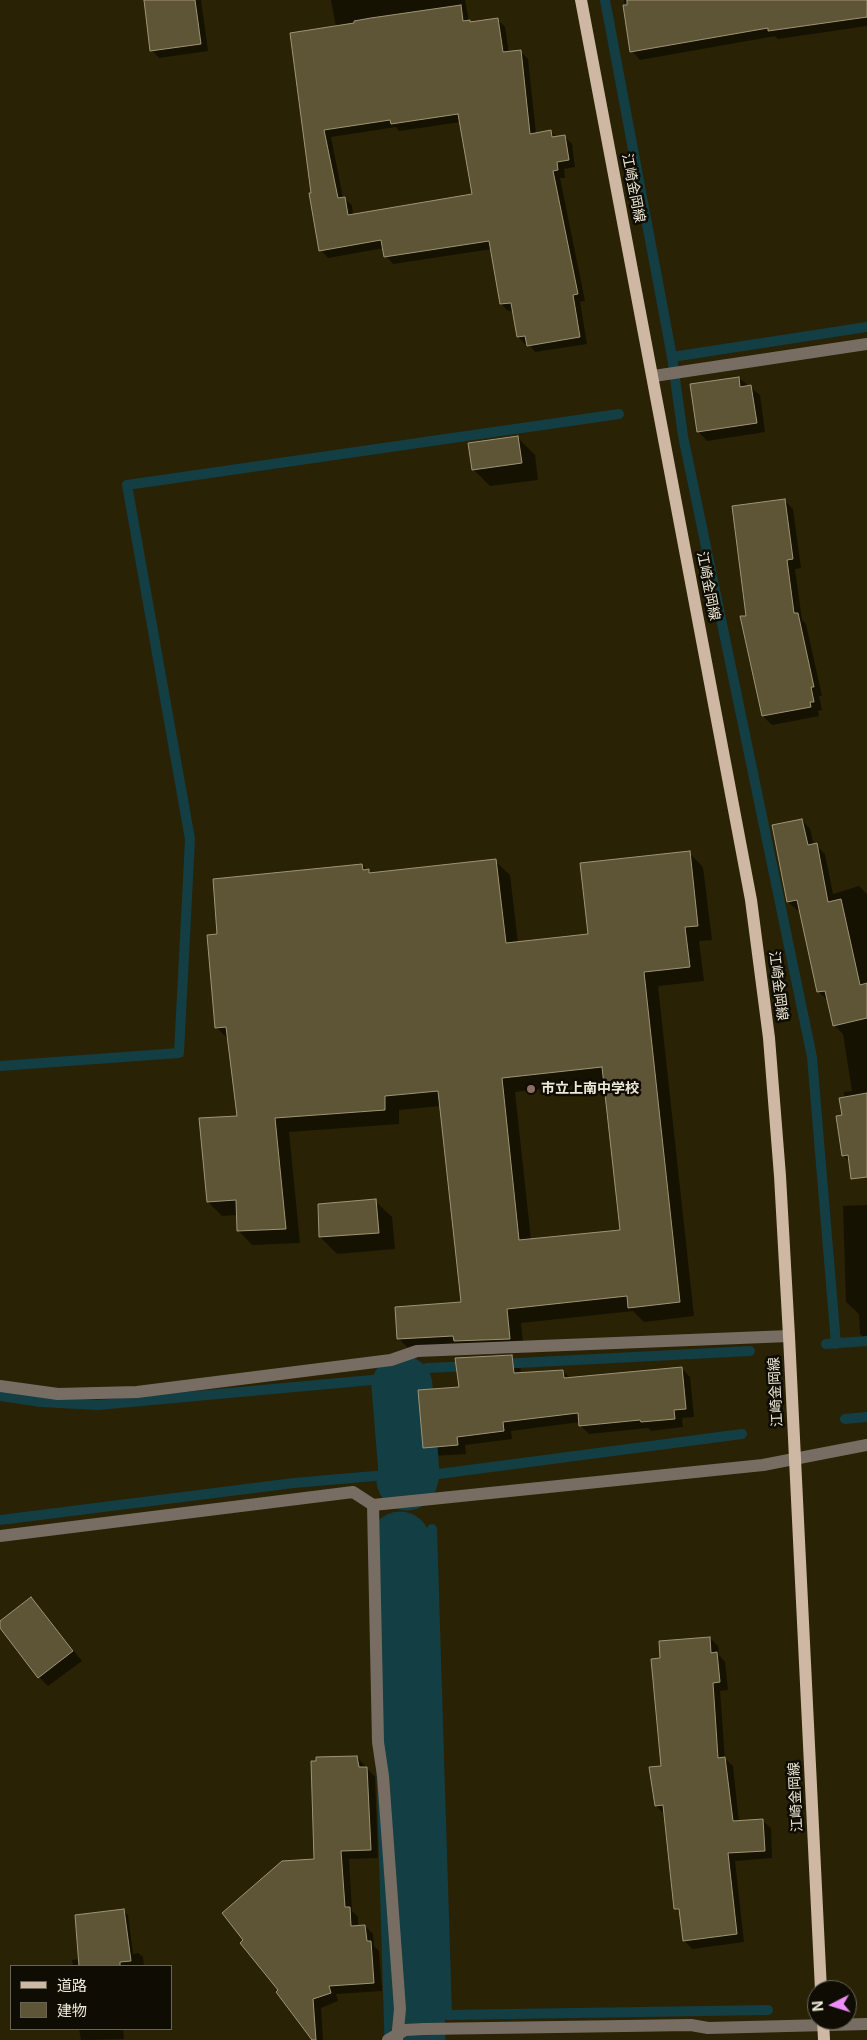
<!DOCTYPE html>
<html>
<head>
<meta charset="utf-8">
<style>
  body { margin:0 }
  #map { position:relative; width:867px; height:2040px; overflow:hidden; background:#2a2204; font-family:Inter,"Noto Sans JP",sans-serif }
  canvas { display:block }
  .legend { position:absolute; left:10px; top:1965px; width:162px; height:65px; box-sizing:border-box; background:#0f0c03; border:1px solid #686458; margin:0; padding:6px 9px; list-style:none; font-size:15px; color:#ede8d7 }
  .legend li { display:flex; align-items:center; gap:10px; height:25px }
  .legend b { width:25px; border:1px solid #686458 }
  .north { position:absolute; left:807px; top:1980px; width:50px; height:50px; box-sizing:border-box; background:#0f0c03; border:1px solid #686458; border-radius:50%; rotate:265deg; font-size:14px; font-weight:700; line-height:20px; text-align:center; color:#ede8d7 }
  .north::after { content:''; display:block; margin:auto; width:18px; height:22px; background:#ee8cf8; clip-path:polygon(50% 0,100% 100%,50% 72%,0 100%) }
</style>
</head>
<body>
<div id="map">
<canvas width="867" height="2040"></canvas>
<ul class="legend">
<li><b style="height:6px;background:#cfb8a3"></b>道路</li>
<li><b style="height:14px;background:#5e5537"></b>建物</li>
</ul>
<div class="north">N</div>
</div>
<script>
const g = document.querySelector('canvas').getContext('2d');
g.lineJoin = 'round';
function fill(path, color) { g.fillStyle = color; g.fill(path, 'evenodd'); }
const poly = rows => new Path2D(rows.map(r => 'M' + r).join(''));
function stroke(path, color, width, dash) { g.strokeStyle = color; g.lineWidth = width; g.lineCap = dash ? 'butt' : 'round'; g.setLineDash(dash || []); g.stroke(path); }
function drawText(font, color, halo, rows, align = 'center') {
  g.font = font + ' Inter,"Noto Sans JP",sans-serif'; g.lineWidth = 5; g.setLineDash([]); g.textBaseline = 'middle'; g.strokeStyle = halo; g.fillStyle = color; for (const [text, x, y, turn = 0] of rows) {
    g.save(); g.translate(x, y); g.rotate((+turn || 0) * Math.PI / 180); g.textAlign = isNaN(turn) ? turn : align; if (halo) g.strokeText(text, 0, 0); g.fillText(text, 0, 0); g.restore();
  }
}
const shadow = poly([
  [145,0,201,0,208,51,159,58,152,50],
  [331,0,465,0,469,21,471,23,498,20,505,27,509,53,520,51,528,59,536,134,551,132,557,137,564,136,572,144,575,167,564,169,565,178,560,178,585,301,580,302,587,344,535,352,528,343,525,344,518,337,514,310,508,311,501,304,492,249,393,264,386,256,384,248,328,258,321,250,312,194,336,27],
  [461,122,473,195,353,215,352,205,343,198,331,137,396,127,399,131],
  [624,0,867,0,867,26,778,39,775,36,640,60,632,51],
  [739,378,760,395,765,432,707,441,698,431],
  [518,438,535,455,538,480,490,486,473,469],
  [784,500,793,509,801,568,795,569,802,620,806,624,822,696,819,696,822,710,818,711,819,716,772,725,763,716,742,618,747,617],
  [802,820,810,829,814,845,816,845,825,854,833,894,859,886,867,894,867,1162,852,1164,843,1155,844,1092,852,1091,843,1034,834,1025,828,1000,818,992,800,910,797,910,788,902],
  [689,853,703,867,712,940,699,941,704,981,658,986,694,1316,644,1322,633,1311,521,1323,524,1353,469,1355,464,1350,413,1353,398,1338,462,1303,441,1106,399,1110,399,1124,289,1132,300,1243,252,1245,238,1230,237,1215,222,1216,208,1202,239,1117,229,1040,216,1027,219,935,362,865,372,874,495,861,510,875,518,943,589,935],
  [605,1082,621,1231,531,1240,515,1092],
  [375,1201,392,1217,395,1249,337,1254,320,1237],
  [867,1205,867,1341,860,1334,859,1314,846,1302,843,1206],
  [511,1357,520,1365,521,1374,563,1371,570,1378,682,1369,690,1377,694,1417,682,1418,683,1427,651,1431,648,1428,589,1434,581,1426,580,1422,511,1431,512,1439,465,1445,466,1454,433,1456,424,1447,460,1388],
  [31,1598,82,1661,48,1686,39,1677,0,1626,0,1622],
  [710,1638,718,1646,719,1655,725,1662,728,1690,720,1691,725,1759,733,1766,739,1822,762,1820,771,1828,772,1858,735,1861,744,1942,692,1949,684,1940,681,1914,675,1908,664,1814,656,1806,663,1767,661,1659],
  [357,1757,375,1777,378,1858,349,1859,352,1911,358,1917,358,1926,365,1926,373,1934,374,1946,379,1951,382,1991,336,1994,338,2001,321,2008,323,2040,313,2040,278,1992,316,1860],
  [123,1911,128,1915,133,1954,138,1953,143,1957,144,1966,73,1966,72,1960,80,1959],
  [79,2029,123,2029,124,2039,81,2040]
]);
const stream = poly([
  [605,0,672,357,683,436,812,1057,836,1344],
  [672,357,867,327],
  [0,1066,179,1053,190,839,127,485,619,414],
  [826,1344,867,1341],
  [499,1364,750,1351],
  [0,1396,41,1402,98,1405,372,1380,387,1380,402,1386,427,1368,470,1366],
  [845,1419,867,1417],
  [0,1520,294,1483,409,1473,431,1475,742,1434],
  [432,1529,447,2015,768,2010],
  [413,2004,446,2003]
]);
const river = poly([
  [402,1386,409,1473,407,1480],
  [400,1542,415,2040]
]);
const building = poly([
  [144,0,195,0,201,44,150,51,144,0],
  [627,0,867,0,867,17,768,31,768,28,630,52,623,5,627,5,627,0],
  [461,5,463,21,470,20,470,22,498,18,503,52,521,50,530,134,551,130,552,137,565,135,569,160,557,162,558,170,553,171,578,294,573,295,580,337,527,346,525,336,517,337,511,303,500,304,489,241,384,257,381,240,319,251,309,193,311,193,290,33,354,23,354,21,371,18,461,5],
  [458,114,472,194,348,215,345,197,338,198,324,130,390,120,391,124,458,114],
  [739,377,740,387,751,385,757,423,697,432,690,384,739,377],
  [518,436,522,463,472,470,468,443,518,436],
  [785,499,793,559,787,560,794,613,798,613,814,687,811,687,814,702,810,702,811,707,762,716,740,616,746,616,732,506,785,499],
  [802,819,808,845,817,843,828,902,841,899,860,985,867,983,867,1018,833,1026,825,991,817,992,797,900,787,902,772,825,802,819],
  [690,851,698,926,685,927,690,967,644,972,680,1302,628,1308,627,1296,507,1309,510,1339,454,1341,453,1336,397,1339,395,1307,461,1302,438,1091,385,1096,385,1110,275,1118,286,1229,237,1231,236,1200,207,1202,199,1118,237,1116,226,1027,215,1028,207,935,217,934,213,879,362,864,363,870,369,869,369,873,496,859,506,943,588,934,580,863,690,851],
  [602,1067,620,1230,519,1240,502,1078,602,1067],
  [867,1093,867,1177,851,1179,848,1155,842,1156,836,1116,842,1115,839,1098,867,1093],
  [376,1199,379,1233,319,1237,318,1204,376,1199],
  [512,1355,514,1373,563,1370,564,1378,682,1367,686,1409,674,1410,675,1419,641,1422,640,1420,579,1426,578,1413,503,1422,504,1431,457,1437,458,1445,423,1448,418,1390,459,1387,455,1358,512,1355],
  [31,1597,73,1651,38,1678,0,1628,0,1621,31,1597],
  [710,1637,711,1653,717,1652,720,1682,713,1683,718,1758,725,1757,733,1821,763,1819,765,1851,728,1853,737,1934,683,1941,679,1909,674,1909,663,1805,655,1806,649,1767,661,1766,651,1659,660,1658,659,1641,710,1637],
  [357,1756,359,1767,367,1767,371,1850,341,1851,345,1907,350,1907,351,1926,365,1925,367,1941,371,1941,374,1983,329,1986,331,1993,313,1999,316,2040,312,2040,276,1992,278,1990,240,1943,243,1940,222,1913,282,1861,314,1859,311,1761,316,1761,316,1757,357,1756],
  [124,1909,131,1961,120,1962,120,1966,79,1966,75,1915,124,1909]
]);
const minor = poly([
  [654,376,867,344],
  [0,1386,58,1394,137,1392,391,1360,417,1351,789,1336],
  [373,1505,378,1742,383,1776,400,2009,397,2040],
  [0,1536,353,1492,373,1505,763,1465,867,1445],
  [388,2040,405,2030,424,2029,691,2025,708,2028,867,2024]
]);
const major = poly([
  [581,0,751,900,769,1038,780,1176,789,1336,821,1990],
  [823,2020,824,2040]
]);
const markers = [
  [531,1089,5,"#8d6e63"]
];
const streetNames = [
  ["江崎金岡線",633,188,79],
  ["江崎金岡線",708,586,79],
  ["江崎金岡線",778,986,83],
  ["江崎金岡線",776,1392,-93],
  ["江崎金岡線",796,1797,-93]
];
const poiNames = [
  ["市立上南中学校",541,1089]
];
fill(shadow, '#0007');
stroke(stream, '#123e44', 10);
stroke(river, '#123e44', 61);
fill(building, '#5e5537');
stroke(building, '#9f9575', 1);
stroke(minor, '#786d63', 12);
stroke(major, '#cfb8a3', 12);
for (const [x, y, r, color] of markers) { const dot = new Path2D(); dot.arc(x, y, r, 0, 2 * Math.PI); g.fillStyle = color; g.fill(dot); stroke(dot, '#0f0c03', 2); }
drawText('14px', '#ede8d7', '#0f0c03', streetNames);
drawText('bold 14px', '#ede8d7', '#0f0c03', poiNames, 'left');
</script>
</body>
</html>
